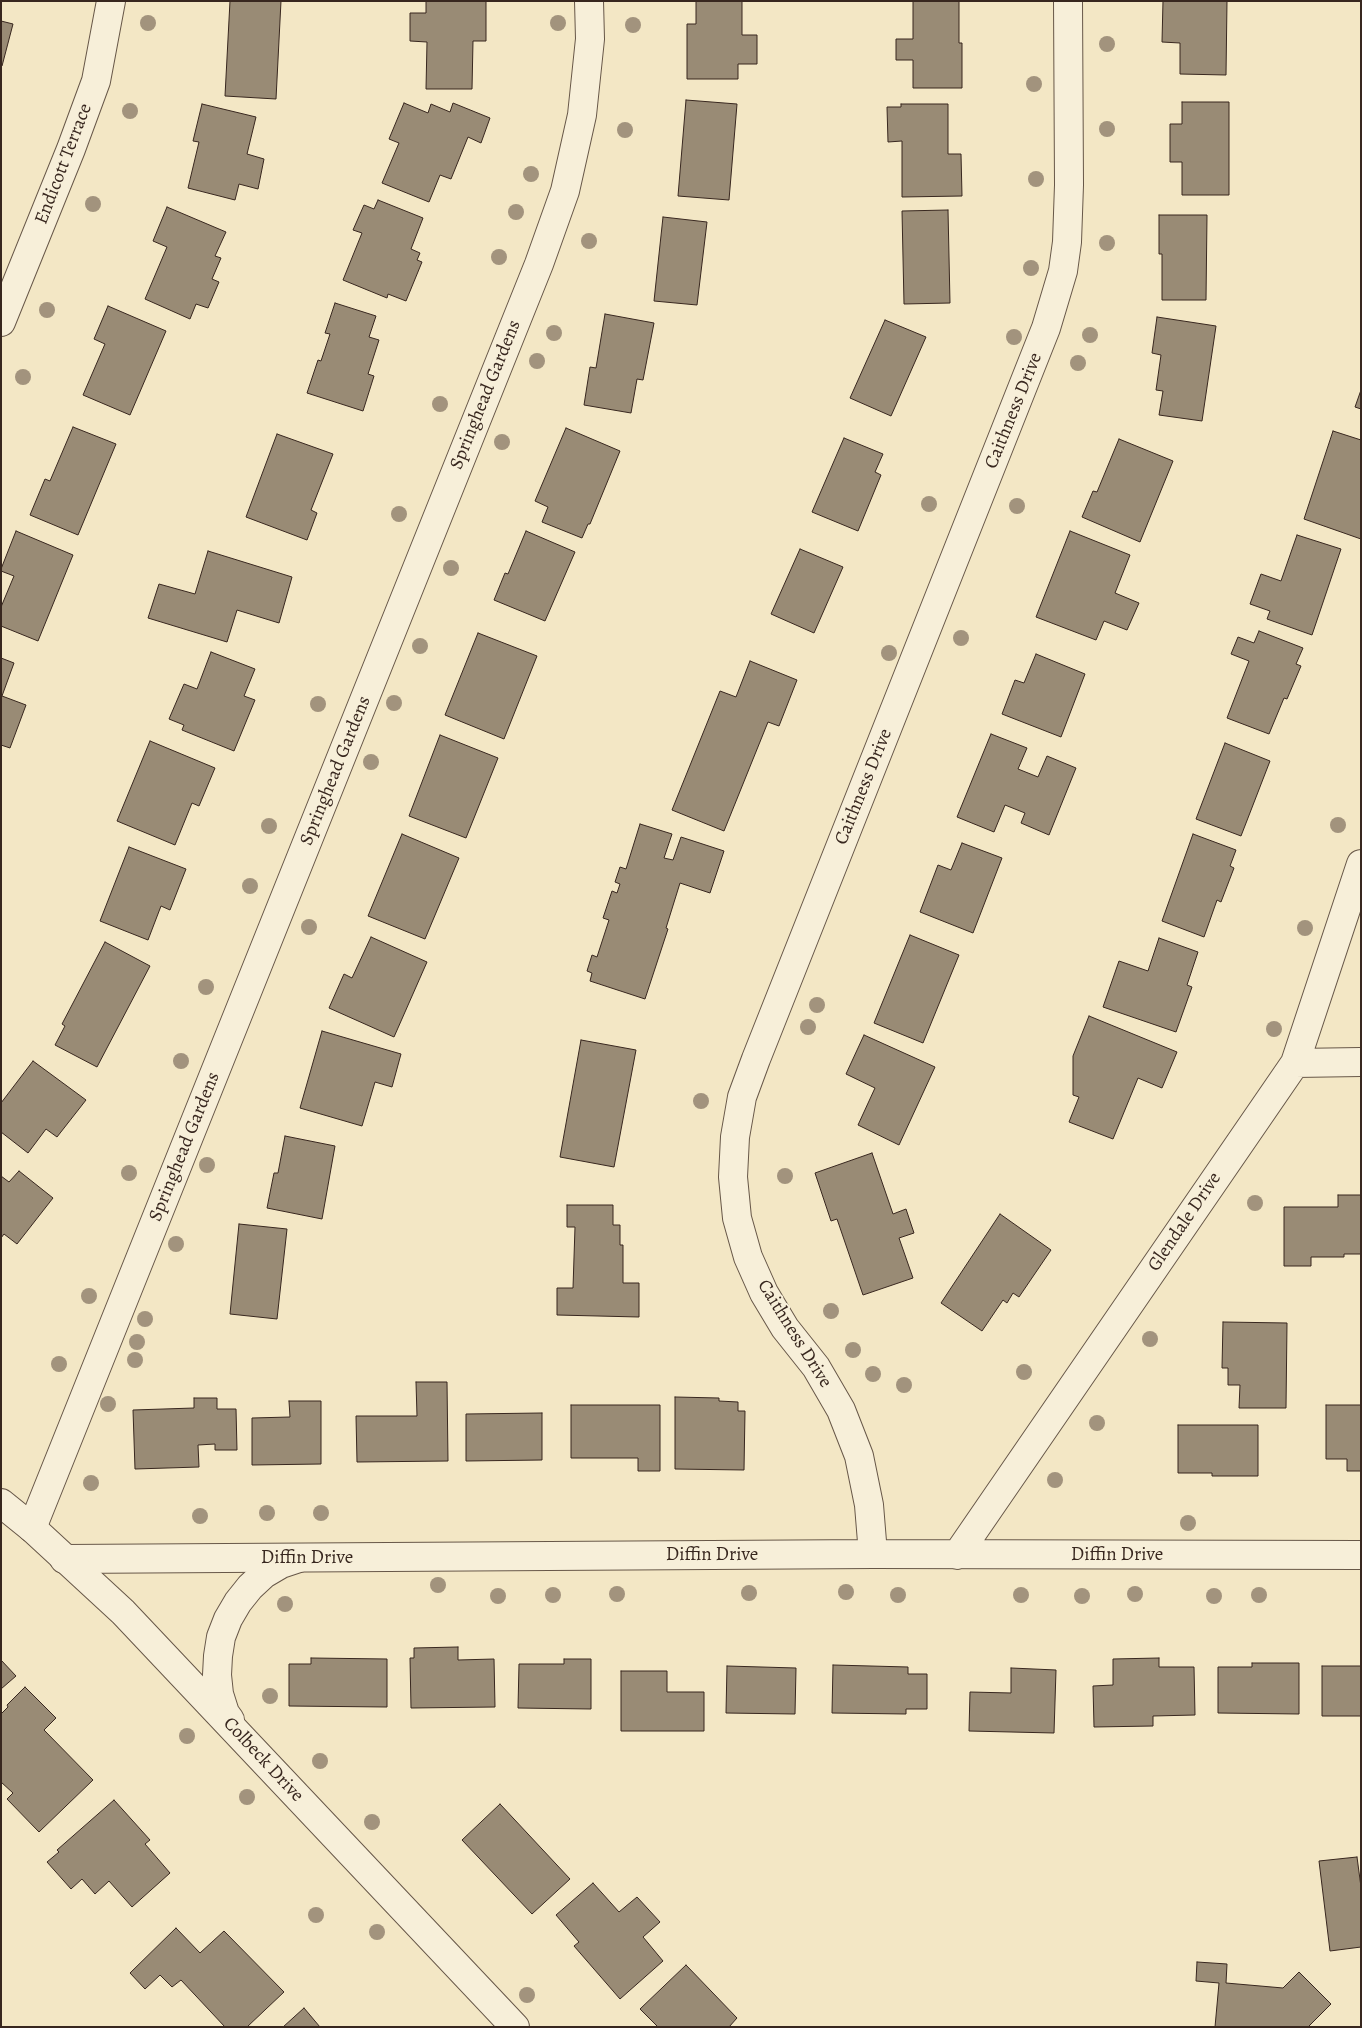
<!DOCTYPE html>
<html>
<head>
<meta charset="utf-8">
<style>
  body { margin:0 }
  #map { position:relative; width:1362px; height:2028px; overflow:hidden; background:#f3e7c5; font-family:Alegreya,serif }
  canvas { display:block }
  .frame { position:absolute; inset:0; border:2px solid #38271f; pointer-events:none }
</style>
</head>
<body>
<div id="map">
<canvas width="1362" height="2028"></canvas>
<div class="frame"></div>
</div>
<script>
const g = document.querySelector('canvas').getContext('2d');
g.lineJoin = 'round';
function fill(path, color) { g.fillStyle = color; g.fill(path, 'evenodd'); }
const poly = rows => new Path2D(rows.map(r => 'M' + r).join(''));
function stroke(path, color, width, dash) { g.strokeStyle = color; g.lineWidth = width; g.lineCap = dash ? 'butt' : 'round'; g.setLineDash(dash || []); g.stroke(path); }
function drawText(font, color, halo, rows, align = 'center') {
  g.font = font + ' Alegreya,serif'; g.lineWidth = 4; g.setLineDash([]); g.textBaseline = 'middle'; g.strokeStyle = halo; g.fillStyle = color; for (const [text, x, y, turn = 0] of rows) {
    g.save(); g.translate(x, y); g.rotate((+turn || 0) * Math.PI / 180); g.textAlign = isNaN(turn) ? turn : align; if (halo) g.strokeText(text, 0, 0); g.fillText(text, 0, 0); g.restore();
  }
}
const building = poly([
  [230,1,281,1,276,99,225,96,230,1],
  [426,1,486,1,486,41,473,41,472,89,426,89,427,42,410,41,410,13,426,13,426,1],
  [696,1,742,1,742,35,757,35,757,64,738,64,738,79,687,79,687,24,696,24,696,1],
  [913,1,959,1,959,43,962,43,962,88,913,88,913,60,896,60,896,39,913,39,913,1],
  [1163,1,1227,1,1226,75,1180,74,1180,43,1162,42,1163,1],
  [1,21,13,24,2,66,1,66,1,21],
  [686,100,737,104,729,200,678,196,686,100],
  [1182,102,1229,102,1229,195,1182,195,1182,162,1170,162,1170,124,1182,124,1182,102],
  [404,103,428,113,431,104,450,112,453,103,490,118,481,143,468,137,451,179,440,175,429,202,382,183,399,143,389,139,404,103],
  [202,104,256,117,247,154,264,159,258,189,239,184,235,200,188,188,199,142,193,141,202,104],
  [901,104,948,104,948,154,961,154,962,196,902,197,902,141,888,142,887,107,901,107,901,104],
  [378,200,423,218,411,249,420,253,417,260,422,262,406,301,388,294,387,298,343,280,362,233,353,230,364,205,374,209,378,200],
  [167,207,226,232,215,256,221,258,212,279,219,282,208,308,196,304,190,319,145,299,167,247,153,241,167,207],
  [948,210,950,303,904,304,902,211,948,210],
  [1159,215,1207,215,1206,300,1162,300,1162,254,1159,254,1159,215],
  [663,217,707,222,697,305,654,301,663,217],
  [335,303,376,316,369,337,379,340,368,374,374,376,363,411,307,393,318,360,321,361,330,334,325,333,335,303],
  [108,306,166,331,130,415,83,395,105,344,94,339,108,306],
  [605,314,654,323,643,380,637,379,631,413,584,405,590,367,596,368,605,314],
  [1157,317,1216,326,1202,421,1159,415,1163,391,1156,390,1161,355,1152,353,1157,317],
  [885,320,926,337,891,416,850,398,885,320],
  [1361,390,1361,409,1355,407,1361,390],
  [73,427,116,444,78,535,30,515,45,479,50,481,73,427],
  [566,428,620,451,590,524,588,524,582,538,542,522,548,507,535,501,566,428],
  [1333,431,1361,440,1361,539,1304,519,1333,431],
  [277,434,333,454,311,510,317,513,307,540,246,517,277,434],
  [844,438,883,454,875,472,881,475,858,531,812,512,844,438],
  [1119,439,1173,461,1140,542,1082,517,1093,491,1097,492,1119,439],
  [16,531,73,555,38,641,1,626,1,607,14,576,1,571,1,569,16,531],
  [526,531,575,552,545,621,494,600,505,573,508,574,526,531],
  [1070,531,1130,555,1115,593,1139,603,1127,630,1104,621,1096,640,1036,617,1070,531],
  [1297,535,1341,549,1312,635,1267,619,1270,611,1250,604,1261,574,1281,581,1297,535],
  [800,549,843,567,814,633,771,614,800,549],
  [208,551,292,577,279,623,237,610,227,642,148,618,159,584,195,594,208,551],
  [1259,631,1303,648,1296,664,1301,666,1287,699,1284,698,1269,734,1227,718,1249,661,1231,654,1238,637,1254,643,1259,631],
  [478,633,537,656,504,739,445,715,478,633],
  [211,652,255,669,244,696,255,700,234,751,182,730,184,725,169,719,184,684,197,689,211,652],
  [1036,654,1085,674,1061,737,1002,714,1015,680,1024,683,1036,654],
  [1,658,14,663,2,696,26,705,10,748,1,745,1,658],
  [750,661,797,680,779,726,768,722,724,831,672,810,720,691,736,697,750,661],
  [991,734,1027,748,1018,769,1038,777,1047,756,1076,768,1049,835,1021,823,1025,813,1005,805,994,832,957,817,991,734],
  [440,735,498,758,466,838,409,816,440,735],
  [150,741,215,768,199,806,192,803,175,845,117,821,150,741],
  [1225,743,1270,761,1241,836,1196,819,1225,743],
  [640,824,672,834,664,858,673,860,681,837,724,851,710,893,680,883,666,928,668,929,645,999,590,981,592,973,587,971,592,955,597,957,609,920,603,918,612,891,617,893,620,884,615,882,620,867,626,869,640,824],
  [402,834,459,858,425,939,368,916,402,834],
  [1193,834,1236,850,1230,866,1234,868,1221,902,1217,900,1204,937,1162,921,1193,834],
  [962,843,1002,858,973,933,920,912,938,865,951,870,962,843],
  [129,847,186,869,170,910,161,906,148,940,100,921,129,847],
  [910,935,959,955,923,1043,874,1023,910,935],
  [371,937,427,962,394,1037,329,1008,344,974,352,978,371,937],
  [1159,938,1198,952,1187,985,1192,987,1176,1032,1103,1007,1119,961,1148,971,1159,938],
  [105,942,150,966,97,1067,55,1045,65,1026,62,1024,105,942],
  [1089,1016,1177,1052,1162,1088,1138,1078,1113,1139,1069,1122,1079,1097,1073,1095,1073,1056,1089,1016],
  [322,1031,401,1054,392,1087,375,1082,362,1126,300,1108,322,1031],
  [864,1035,935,1067,899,1145,858,1125,875,1088,846,1074,864,1035],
  [581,1040,636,1050,614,1167,560,1157,581,1040],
  [33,1061,86,1100,57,1137,46,1129,28,1153,1,1132,1,1103,33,1061],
  [285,1136,335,1146,322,1219,267,1208,274,1173,278,1173,285,1136],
  [872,1153,893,1214,906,1209,914,1233,899,1238,913,1278,863,1295,837,1219,831,1221,815,1173,872,1153],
  [19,1171,53,1198,17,1244,4,1234,1,1238,1,1176,9,1182,19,1171],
  [1338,1195,1361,1195,1361,1254,1344,1254,1344,1257,1311,1257,1311,1266,1284,1266,1284,1207,1338,1207,1338,1195],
  [567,1205,613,1205,613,1225,620,1225,620,1245,623,1245,623,1283,639,1283,639,1317,557,1315,557,1288,573,1288,575,1227,567,1227,567,1205],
  [1000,1214,1051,1250,1019,1297,1013,1293,1007,1303,1003,1300,982,1331,941,1303,1000,1214],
  [239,1224,287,1229,277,1319,230,1314,239,1224],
  [1223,1322,1287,1323,1286,1408,1239,1408,1240,1385,1228,1385,1228,1368,1222,1368,1223,1322],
  [416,1382,447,1382,448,1461,357,1462,356,1416,417,1416,416,1382],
  [675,1397,719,1398,719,1401,738,1402,738,1411,745,1411,744,1470,675,1469,675,1397],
  [194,1398,217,1398,217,1409,236,1409,237,1450,215,1450,215,1444,198,1445,199,1467,135,1469,133,1410,194,1408,194,1398],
  [289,1401,321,1401,321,1464,252,1465,252,1418,290,1417,289,1401],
  [571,1405,660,1405,660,1471,638,1471,638,1458,571,1458,571,1405],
  [1326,1405,1361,1405,1361,1471,1347,1471,1347,1459,1326,1459,1326,1405],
  [542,1413,542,1460,466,1461,466,1414,542,1413],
  [1178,1425,1258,1425,1258,1476,1212,1476,1212,1473,1178,1473,1178,1425],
  [458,1647,458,1660,494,1659,495,1707,411,1708,410,1658,414,1658,414,1648,458,1647],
  [311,1658,387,1659,387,1707,289,1706,289,1664,311,1664,311,1658],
  [1159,1658,1159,1667,1194,1667,1195,1715,1153,1716,1153,1726,1094,1727,1093,1686,1113,1685,1113,1659,1159,1658],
  [564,1659,591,1659,591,1709,518,1708,519,1664,564,1664,564,1659],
  [1,1660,16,1676,1,1689,1,1660],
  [1252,1663,1299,1663,1299,1714,1218,1713,1218,1667,1252,1667,1252,1663],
  [833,1665,908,1667,908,1674,927,1674,927,1709,906,1709,906,1714,832,1713,833,1665],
  [727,1666,796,1668,795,1714,726,1713,727,1666],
  [1322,1666,1361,1666,1361,1716,1322,1716,1322,1666],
  [1011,1668,1056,1670,1054,1733,969,1731,970,1692,1011,1693,1011,1668],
  [621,1671,667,1671,667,1692,704,1692,704,1731,621,1731,621,1671],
  [25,1687,56,1718,44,1730,93,1780,39,1832,7,1799,13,1793,1,1782,1,1714,8,1707,7,1705,25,1687],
  [114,1800,150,1840,145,1844,170,1873,132,1907,109,1881,95,1894,82,1879,71,1889,47,1862,59,1852,57,1850,114,1800],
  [500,1804,570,1879,532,1914,462,1840,500,1804],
  [1357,1857,1361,1887,1361,1947,1330,1951,1319,1861,1357,1857],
  [593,1883,619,1912,637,1897,660,1922,643,1937,663,1961,620,1999,574,1946,579,1942,556,1915,593,1883],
  [176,1928,200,1953,224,1931,284,1992,247,2027,225,2027,181,1980,172,1987,160,1975,145,1989,130,1973,176,1928],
  [1197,1962,1227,1964,1226,1983,1283,1988,1299,1972,1331,2004,1308,2027,1215,2027,1219,1983,1196,1981,1197,1962],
  [686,1965,737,2018,729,2027,658,2027,640,2009,686,1965],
  [304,2008,320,2027,283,2027,304,2008]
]);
const minor = poly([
  [1295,1063,1361,1062],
  [32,1528,539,264,565,191,582,115,590,39,589,1],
  [873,1554,869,1505,859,1456,841,1410,816,1367,785,1328,764,1293,748,1257,737,1218,733,1177,735,1137,742,1097,756,1059,1046,328,1063,271,1067,242,1069,185,1068,1],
  [957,1555,1295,1063,1361,864],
  [64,1559,873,1554,1361,1555]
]);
const tertiary = poly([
  [1,322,71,149,96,81,111,1],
  [1,1503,32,1528,123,1612,515,2027],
  [230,1720,225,1713,219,1694,217,1675,218,1656,221,1637,228,1619,238,1602,250,1587,264,1574,281,1564,299,1558]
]);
const trees = [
  [148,23],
  [558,23],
  [633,25],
  [1107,44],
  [1034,84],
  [130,111],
  [1107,129],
  [625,130],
  [531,174],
  [1036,179],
  [93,204],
  [516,212],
  [589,241],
  [1107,243],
  [499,257],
  [1031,268],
  [47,310],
  [554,333],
  [1090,335],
  [1014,337],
  [537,361],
  [1078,363],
  [23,377],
  [440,404],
  [502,442],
  [929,504],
  [1017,506],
  [399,514],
  [451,568],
  [961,638],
  [420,646],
  [889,653],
  [394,703],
  [318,704],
  [371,762],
  [1338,825],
  [269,826],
  [250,886],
  [309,927],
  [1305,928],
  [206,987],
  [817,1005],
  [808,1027],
  [1274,1029],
  [181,1061],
  [701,1101],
  [207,1165],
  [129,1173],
  [785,1176],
  [1255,1203],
  [176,1244],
  [89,1296],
  [831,1311],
  [145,1319],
  [1150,1339],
  [137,1342],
  [853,1350],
  [135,1360],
  [59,1364],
  [1024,1372],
  [873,1374],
  [904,1385],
  [108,1404],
  [1097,1423],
  [1055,1480],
  [91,1483],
  [267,1513],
  [321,1513],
  [200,1516],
  [1188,1523],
  [438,1585],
  [846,1592],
  [749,1593],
  [617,1594],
  [1135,1594],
  [553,1595],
  [898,1595],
  [1021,1595],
  [1259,1595],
  [498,1596],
  [1082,1596],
  [1214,1596],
  [285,1604],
  [270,1696],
  [187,1736],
  [320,1761],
  [247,1797],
  [372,1822],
  [316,1915],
  [377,1932],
  [527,1995]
];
const streetNames = [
  ["Endicott Terrace",64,164,-69],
  ["Springhead Gardens",486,395,-68],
  ["Caithness Drive",1014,411,-68],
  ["Springhead Gardens",336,771,-68],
  ["Caithness Drive",864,787,-68],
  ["Springhead Gardens",185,1147,-68],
  ["Glendale Drive",1185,1222,-56],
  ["Caithness Drive",794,1334,58],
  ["Diffin Drive",712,1555],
  ["Diffin Drive",1117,1555],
  ["Diffin Drive",307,1558],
  ["Colbeck Drive",263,1760,47]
];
fill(building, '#998b75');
stroke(building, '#38271f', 1);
stroke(minor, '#675748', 30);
stroke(tertiary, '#675748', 30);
stroke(minor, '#f7efd9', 28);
stroke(tertiary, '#f7efd9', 28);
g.fillStyle = '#a2937d';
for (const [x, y] of trees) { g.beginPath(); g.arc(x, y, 8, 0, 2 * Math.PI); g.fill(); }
drawText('19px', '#38271f', '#f7efd9', streetNames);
</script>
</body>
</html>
